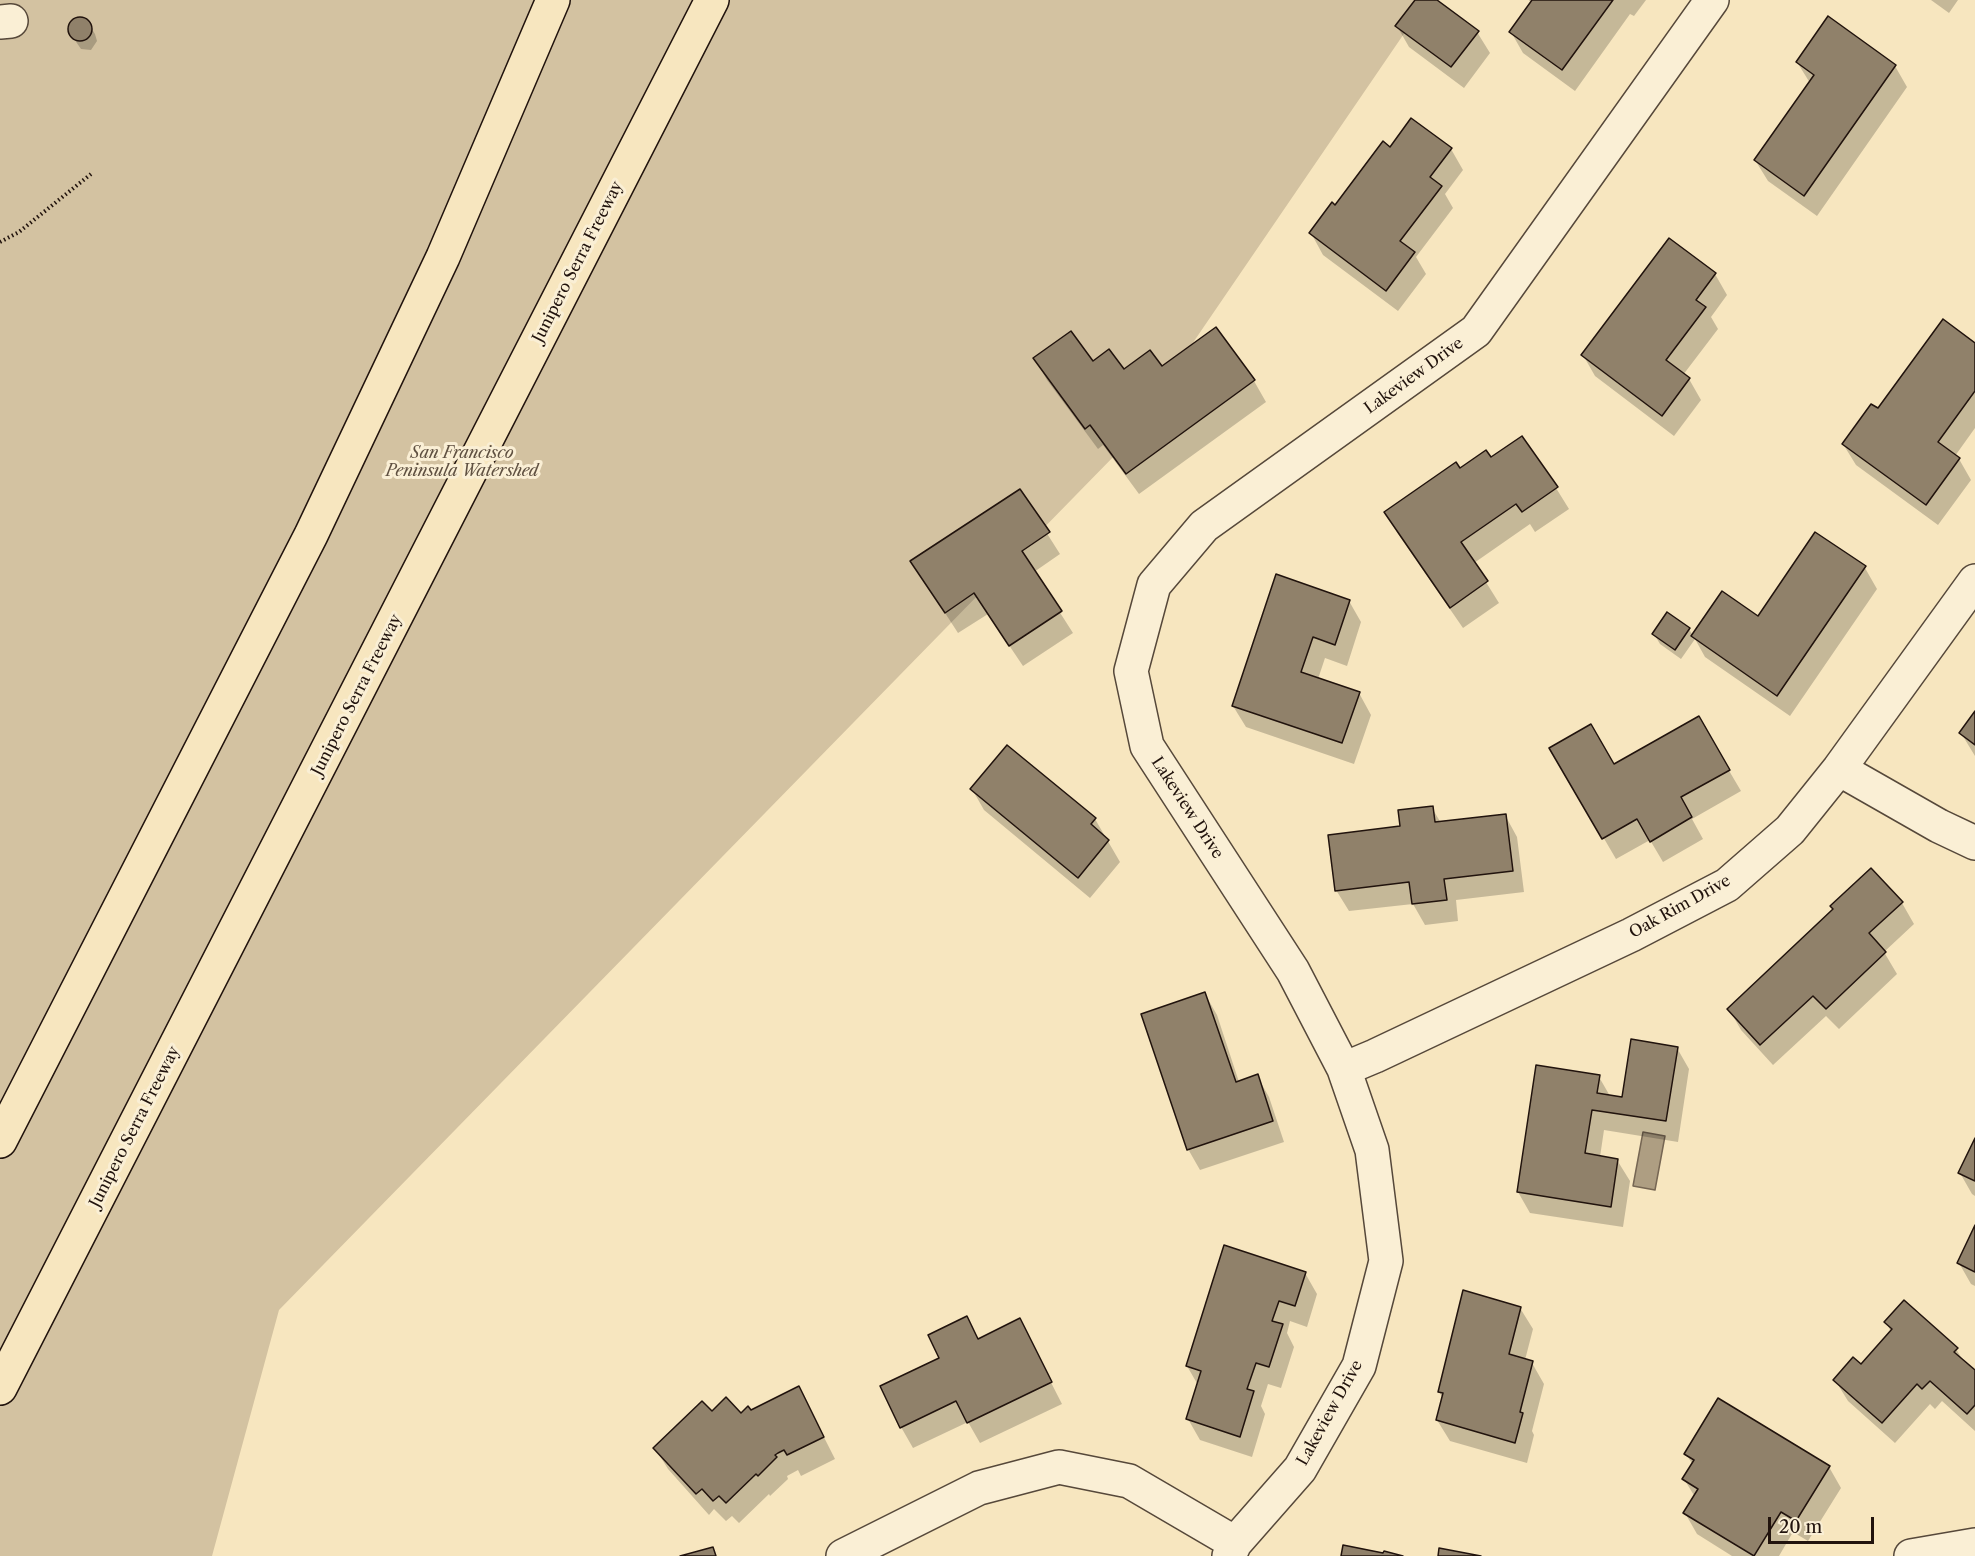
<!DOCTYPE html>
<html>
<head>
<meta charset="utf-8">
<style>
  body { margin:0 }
  #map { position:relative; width:1975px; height:1556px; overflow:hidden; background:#f7e6bf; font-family:"Libre Caslon Text",serif }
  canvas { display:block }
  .scale { position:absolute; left:1768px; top:1517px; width:106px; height:27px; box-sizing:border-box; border:3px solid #21130d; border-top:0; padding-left:8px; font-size:18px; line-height:21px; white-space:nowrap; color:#21130d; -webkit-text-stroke:4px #faefd5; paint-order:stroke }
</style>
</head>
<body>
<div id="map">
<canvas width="1975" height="1556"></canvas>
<div class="scale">20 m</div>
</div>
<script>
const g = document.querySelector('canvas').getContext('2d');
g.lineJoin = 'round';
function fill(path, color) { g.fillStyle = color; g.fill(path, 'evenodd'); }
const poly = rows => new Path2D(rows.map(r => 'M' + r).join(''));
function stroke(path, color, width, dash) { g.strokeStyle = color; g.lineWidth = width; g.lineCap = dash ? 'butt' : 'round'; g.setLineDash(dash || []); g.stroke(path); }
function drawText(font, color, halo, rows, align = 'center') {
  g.font = font + ' "Libre Caslon Text",serif'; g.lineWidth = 6; g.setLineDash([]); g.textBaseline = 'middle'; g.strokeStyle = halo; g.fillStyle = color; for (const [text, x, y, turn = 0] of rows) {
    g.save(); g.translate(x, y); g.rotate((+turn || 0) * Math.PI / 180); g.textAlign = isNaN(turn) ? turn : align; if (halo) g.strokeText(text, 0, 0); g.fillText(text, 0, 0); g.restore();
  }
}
const green = poly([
  [0,0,1427,0,1119,451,279,1310,212,1556,0,1556]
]);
const water = poly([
  [1643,1132,1665,1136,1655,1190,1633,1186,1643,1132]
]);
const shadow = poly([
  [1417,0,1435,0,1477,32,1490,53,1464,88,1409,47,1397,26],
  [1529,0,1646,0,1634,16,1630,14,1575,91,1523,53,1511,32,1531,3],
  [1931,0,1958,0,1949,13],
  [76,19,83,19,88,23,95,34,97,41,91,50,81,49,70,33,70,26],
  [1797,62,1895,66,1907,87,1817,216,1768,181,1755,160,1810,83],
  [1390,149,1451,149,1463,170,1445,194,1453,208,1416,257,1426,274,1398,311,1323,255,1311,233],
  [1670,240,1715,274,1727,295,1711,317,1718,329,1683,375,1689,379,1701,400,1674,436,1595,376,1583,355],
  [1975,345,1975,428,1955,456,1959,459,1971,480,1938,525,1856,465,1843,444,1878,410],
  [1035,359,1092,363,1124,371,1162,368,1254,381,1266,402,1139,494,1103,445,1098,449,1047,380],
  [1491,460,1556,488,1569,509,1535,532,1530,524,1474,563,1499,603,1463,628,1398,534,1386,513,1460,470],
  [1020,491,1060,554,1034,572,1073,633,1023,666,988,614,958,633,925,582],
  [1865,568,1877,589,1790,716,1705,657,1695,639,1681,659,1660,644,1654,634,1689,629,1693,636,1758,618],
  [1349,601,1361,622,1347,666,1325,658,1318,679,1359,693,1371,715,1354,764,1246,727,1233,706],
  [1975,714,1975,756,1961,733],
  [1698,718,1741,791,1692,819,1703,839,1663,862,1650,840,1616,859,1551,748,1614,767],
  [1007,747,1095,819,1120,862,1090,898,984,810,972,789],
  [1432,808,1441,823,1505,815,1517,837,1524,892,1456,900,1458,921,1425,925,1413,904,1349,911,1336,890],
  [1902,903,1914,924,1884,952,1897,974,1839,1029,1826,1016,1773,1065,1741,1030,1729,1009],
  [1205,994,1217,1015,1239,1082,1257,1076,1269,1097,1284,1142,1200,1170,1188,1149],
  [1677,1048,1689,1069,1678,1142,1604,1130,1600,1157,1617,1160,1630,1181,1623,1227,1530,1213,1518,1192,1599,1077,1610,1096,1623,1098],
  [1975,1141,1975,1196,1972,1194,1960,1173],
  [1975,1228,1975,1286,1971,1284,1959,1263],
  [1305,1273,1317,1294,1307,1327,1290,1321,1287,1333,1294,1347,1281,1388,1268,1384,1261,1406,1265,1414,1252,1457,1200,1440,1188,1419,1198,1385,1187,1366],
  [1520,1308,1533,1329,1525,1360,1532,1363,1544,1384,1532,1431,1534,1435,1527,1463,1450,1441,1437,1420,1443,1398,1439,1392],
  [967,1318,979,1340,1019,1320,1062,1404,980,1443,968,1422,913,1448,901,1427],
  [1886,1322,1956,1349,1964,1362,1975,1372,1975,1431,1942,1401,1935,1409,1930,1404,1895,1443,1848,1401,1835,1380,1861,1366,1891,1332],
  [799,1388,835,1459,801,1476,798,1470,787,1476,788,1479,770,1496,769,1494,739,1523,732,1516,726,1521,714,1509,709,1515,668,1469,655,1448,712,1413,741,1415],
  [1686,1454,1829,1467,1841,1488,1808,1541,1793,1532,1779,1556,1732,1556,1697,1534,1685,1513,1695,1497,1684,1479,1693,1465]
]);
const building = poly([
  [1415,0,1437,0,1479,31,1451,67,1395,26,1415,0],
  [1532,0,1613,0,1562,70,1509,32,1532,0],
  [1828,16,1896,65,1804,196,1754,160,1814,75,1796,62,1828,16],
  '68 29a12 12 0 1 1 24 0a12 12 0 1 1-24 0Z',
  [1411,118,1452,148,1430,177,1442,186,1400,241,1415,252,1386,291,1309,233,1332,202,1335,205,1383,141,1390,147,1411,118],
  [1669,238,1716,273,1696,300,1706,307,1666,360,1690,378,1662,416,1581,355,1669,238],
  [1943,319,1975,343,1975,391,1938,442,1960,458,1926,505,1842,444,1871,404,1878,408,1943,319],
  [1216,327,1255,380,1126,474,1090,425,1085,429,1033,358,1071,331,1093,361,1109,349,1124,369,1150,350,1162,366,1216,327],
  [1522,436,1558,487,1522,512,1516,504,1461,542,1488,581,1450,608,1384,512,1456,462,1460,468,1486,450,1491,457,1522,436],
  [1020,489,1050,532,1022,551,1062,611,1009,646,974,593,945,613,910,561,1020,489],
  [1815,532,1866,566,1777,696,1691,636,1722,591,1758,616,1815,532],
  [1276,574,1350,600,1335,645,1313,637,1301,672,1360,692,1342,743,1232,706,1276,574],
  [1667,612,1690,628,1675,650,1652,634,1667,612],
  [1975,711,1975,745,1959,733,1975,711],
  [1699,716,1730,770,1681,797,1692,817,1650,842,1637,819,1602,839,1549,748,1591,724,1614,764,1699,716],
  [1007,745,1096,818,1091,824,1109,840,1078,878,970,789,1007,745],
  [1433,806,1435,822,1506,814,1513,871,1444,879,1447,900,1412,904,1409,882,1335,891,1328,835,1400,826,1398,810,1433,806],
  [1871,868,1903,902,1869,933,1886,952,1826,1009,1813,996,1760,1045,1727,1009,1833,909,1830,906,1871,868],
  [1205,992,1236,1082,1258,1074,1273,1121,1187,1150,1141,1014,1205,992],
  [1631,1039,1678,1047,1666,1121,1592,1110,1585,1153,1618,1159,1611,1207,1517,1192,1536,1065,1600,1075,1597,1093,1622,1097,1631,1039],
  [1975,1138,1975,1181,1958,1173,1975,1138],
  [1975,1225,1975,1272,1957,1263,1975,1225],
  [1224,1245,1306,1272,1295,1306,1279,1301,1272,1321,1283,1324,1269,1367,1256,1363,1247,1389,1254,1391,1240,1437,1186,1419,1201,1371,1186,1366,1224,1245],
  [1463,1290,1521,1307,1509,1354,1533,1361,1520,1412,1523,1413,1515,1443,1436,1420,1443,1393,1438,1392,1463,1290],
  [1904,1300,1958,1348,1954,1352,1975,1370,1975,1405,1967,1414,1930,1381,1922,1389,1917,1384,1882,1423,1833,1380,1853,1357,1861,1364,1892,1329,1884,1322,1904,1300],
  [967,1316,978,1339,1020,1318,1052,1382,967,1423,956,1401,900,1428,880,1386,939,1358,928,1335,967,1316],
  [799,1386,824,1437,787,1455,784,1450,778,1453,775,1455,777,1457,758,1476,756,1474,726,1503,719,1496,713,1501,702,1489,696,1494,653,1448,702,1401,712,1411,726,1397,741,1413,748,1406,751,1410,799,1386],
  [1718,1398,1830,1466,1796,1521,1781,1512,1754,1556,1683,1513,1698,1489,1682,1479,1694,1460,1684,1454,1718,1398],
  [1343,1545,1383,1553,1384,1551,1403,1556,1341,1556,1343,1545],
  [713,1547,716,1556,680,1556,713,1547],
  [1439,1548,1481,1556,1438,1556,1439,1548]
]);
const path = poly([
  [0,242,19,232,91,174]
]);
const minor = poly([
  [0,22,11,21],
  [1839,769,1939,826,1975,843],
  [1344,1069,1375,1056,1631,935,1727,885,1790,830,1839,769,1975,581],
  [843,1556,979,1488,1059,1467,1129,1481,1235,1543],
  [1229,1556,1235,1543,1300,1469,1359,1366,1386,1261,1372,1150,1344,1069,1293,971,1147,746,1131,671,1154,585,1204,526,1476,331,1712,0],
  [1911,1556,1975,1545]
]);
const highway = poly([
  [0,1141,311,535,443,257,553,0],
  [0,1388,712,0]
]);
const streetNames = [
  ["Junipero Serra Freeway",578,262,-63],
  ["Lakeview Drive",1414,376,-36],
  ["Junipero Serra Freeway",357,695,-63],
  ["Lakeview Drive",1187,808,57],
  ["Oak Rim Drive",1680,907,-29],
  ["Junipero Serra Freeway",135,1127,-63],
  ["Lakeview Drive",1330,1413,-61]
];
const parkNames = [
  ["San Francisco",462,453],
  ["Peninsula Watershed",462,471]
];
fill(green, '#d3c2a1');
fill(water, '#ae9e82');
stroke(water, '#766653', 1.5);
fill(shadow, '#0003');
fill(building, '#90816a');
stroke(building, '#21130d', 1.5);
stroke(minor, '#56483a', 36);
stroke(highway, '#21130d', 36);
stroke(path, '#21130d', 4, [1.5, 3]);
stroke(minor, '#faefd5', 33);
stroke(highway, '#f7e6bf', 33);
drawText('16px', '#21130d', '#faefd5', streetNames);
drawText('italic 16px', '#5f5041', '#faefd5', parkNames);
</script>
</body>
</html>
